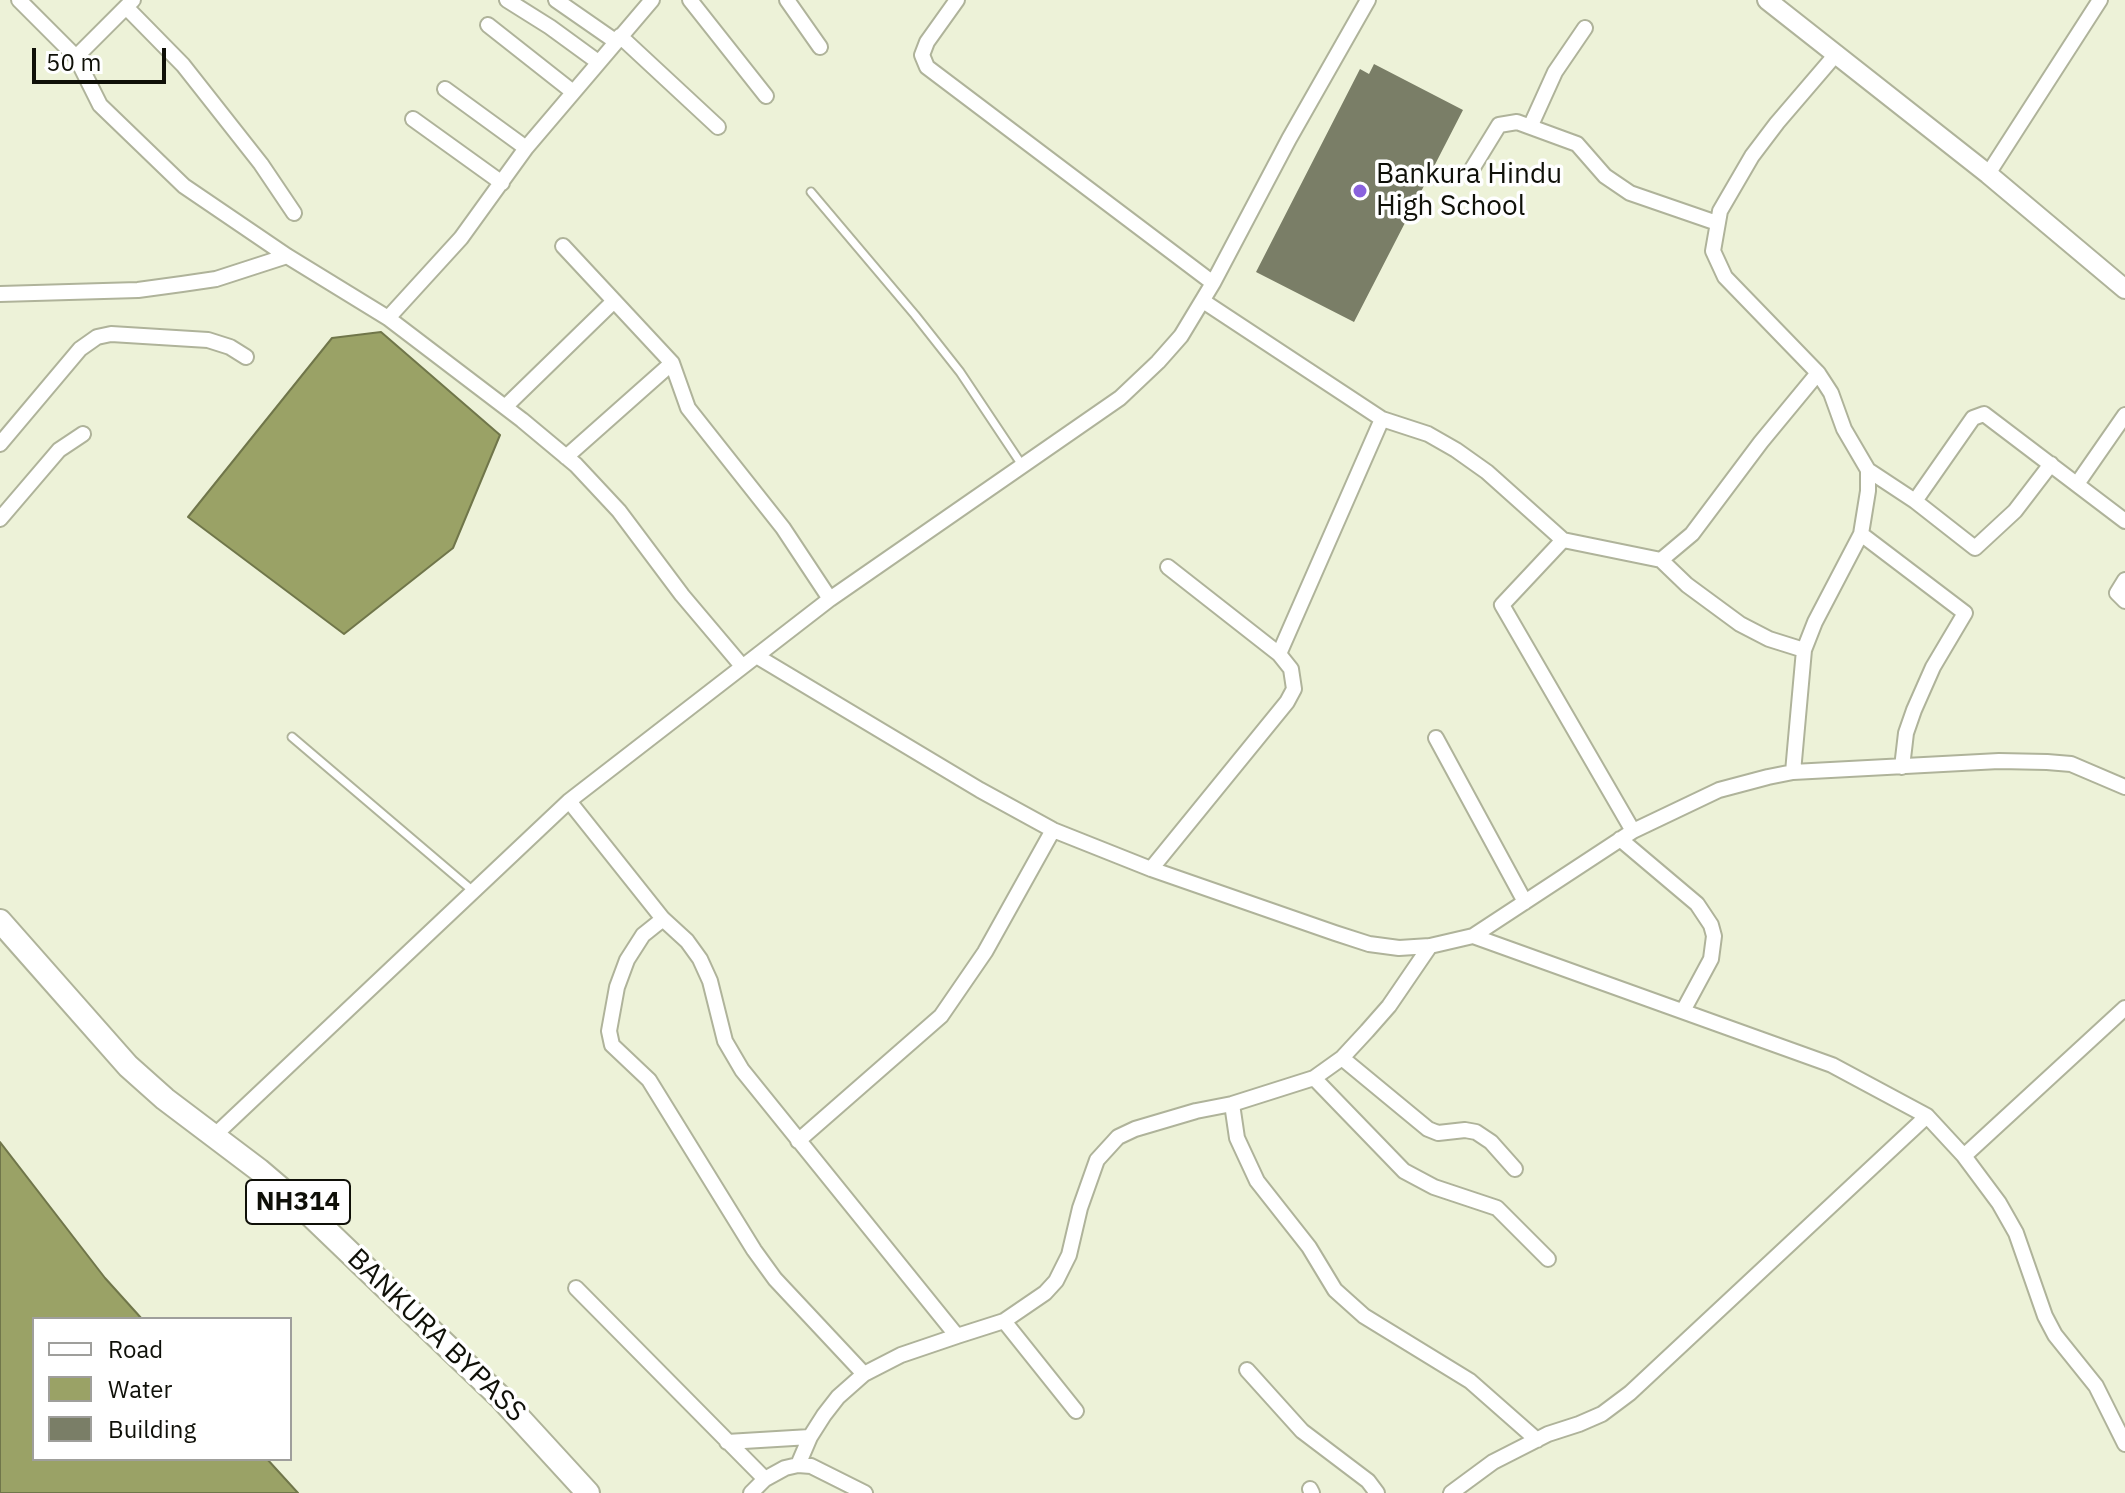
<!DOCTYPE html>
<html>
<head>
<meta charset="utf-8">
<style>
  body { margin:0 }
  #map { position:relative; width:2125px; height:1493px; overflow:hidden; background:#edf2d8; font-family:"IBM Plex Sans",sans-serif }
  canvas { display:block }
  .legend { position:absolute; left:32px; top:1317px; width:260px; height:144px; box-sizing:border-box; background:#fff; border:2px solid #9f9f9c; margin:0; padding:10px 14px; list-style:none; font-size:24px; color:#0f1008 }
  .legend li { display:flex; align-items:center; gap:16px; height:40px }
  .legend b { width:40px; border:2px solid #9f9f9c }
  .scale { position:absolute; left:32px; top:48px; width:134px; height:36px; box-sizing:border-box; border:4px solid #0f1008; border-top:0; padding-left:10px; font-size:24px; line-height:28px; white-space:nowrap; color:#0f1008; -webkit-text-stroke:6px #fff; paint-order:stroke }
</style>
</head>
<body>
<div id="map">
<canvas width="2125" height="1493"></canvas>
<ul class="legend">
<li><b style="height:10px;background:#fff"></b>Road</li>
<li><b style="height:22px;background:#9aa266"></b>Water</li>
<li><b style="height:22px;background:#7a7e67"></b>Building</li>
</ul>
<div class="scale">50 m</div>
</div>
<script>
const g = document.querySelector('canvas').getContext('2d');
g.lineJoin = 'round';
function fill(path, color) { g.fillStyle = color; g.fill(path, 'evenodd'); }
const poly = rows => new Path2D(rows.map(r => 'M' + r).join(''));
function stroke(path, color, width, dash) { g.strokeStyle = color; g.lineWidth = width; g.lineCap = dash ? 'butt' : 'round'; g.setLineDash(dash || []); g.stroke(path); }
function drawText(font, color, halo, rows, align = 'center') {
  g.font = font + ' "IBM Plex Sans",sans-serif'; g.lineWidth = 7; g.setLineDash([]); g.textBaseline = 'middle'; g.strokeStyle = halo; g.fillStyle = color; for (const [text, x, y, turn = 0] of rows) {
    g.save(); g.translate(x, y); g.rotate((+turn || 0) * Math.PI / 180); g.textAlign = isNaN(turn) ? turn : align; if (halo) g.strokeText(text, 0, 0); g.fillText(text, 0, 0); g.restore();
  }
}
const water = poly([
  [381,332,500,435,453,548,344,634,188,517,332,338,381,332],
  [0,1142,105,1278,142,1319,34,1319,34,1459,267,1459,298,1493,0,1493,0,1142]
]);
const building = poly([
  [1374,64,1463,110,1354,322,1256,272,1360,69,1369,74]
]);
const service = poly([
  [811,192,915,315,960,372,1022,465],
  [292,737,473,891]
]);
const minor = poly([
  [19,0,76,57,100,105,184,186,287,256,388,318,522,420,576,465,619,511,682,595,742,666],
  [507,0,550,27,598,62],
  [556,0,615,41],
  [690,0,766,96],
  [787,0,820,47],
  [957,0,927,42,922,55,927,67,1213,283],
  [126,7,183,65,261,164,294,213],
  [488,25,573,92],
  [620,36,718,127],
  [76,57,133,0],
  [445,89,526,148],
  [413,119,502,183],
  [1531,125,1555,72,1585,28],
  [1472,169,1499,125,1517,122,1577,144,1605,176,1630,193,1717,223],
  [1988,174,2100,0],
  [563,246,672,363,688,408,783,528,830,599],
  [0,294,138,290,182,284,216,279,287,256],
  [1203,301,1382,419,1428,434,1456,450,1487,472,1563,540,1661,560,1687,585,1740,624,1769,639,1804,650],
  [388,318,461,238,526,148,652,0],
  [505,407,614,301],
  [0,444,80,349,97,337,111,334,208,340,230,347,246,357],
  [566,457,672,363],
  [1868,470,1915,501,1975,548,2015,511,2051,464],
  [2077,484,2125,415],
  [1915,501,1973,418,1984,414,2125,521],
  [0,519,59,450,83,434],
  [1861,534,1965,613,1933,667,1914,710,1906,733,1902,767],
  [1563,540,1502,605,1633,831],
  [1661,560,1692,534,1761,442,1818,373],
  [2125,580,2117,593,2125,601],
  [1279,654,1382,419],
  [758,657,980,790,1053,830,1151,869,1335,933,1369,944,1399,948,1430,946,1473,936,1633,831,1719,790,1768,777,1793,772,1999,761,2047,762,2071,764,2125,787],
  [1436,738,1525,902],
  [1793,772,1804,650,1815,622,1861,534,1868,491,1868,470,1844,429,1831,393,1818,373,1725,277,1713,251,1720,211,1752,156,1777,123,1837,53],
  [569,801,663,919,687,941,700,959,710,981,725,1041,742,1070,957,1336,1004,1321,1045,1293,1056,1281,1069,1255,1080,1208,1097,1160,1118,1137,1135,1129,1196,1111,1232,1104,1314,1078],
  [1620,839,1697,904,1711,925,1714,936,1711,959,1683,1011],
  [1151,869,1287,702,1294,689,1291,669,1279,654,1168,567],
  [663,919,643,935,627,960,617,987,609,1031,612,1045,649,1080,754,1250,775,1279,864,1374,901,1355,957,1336],
  [1473,936,1832,1065,1927,1116,1964,1156,1999,1203,2016,1233,2045,1316,2055,1335,2096,1386,2125,1444],
  [1430,946,1389,1006,1367,1031,1342,1058,1314,1078,1404,1171,1434,1187,1497,1208,1548,1259],
  [1342,1058,1428,1129,1438,1133,1465,1130,1476,1132,1491,1142,1515,1169],
  [1232,1104,1237,1138,1257,1181,1309,1247,1335,1290,1364,1316,1470,1381,1537,1440],
  [215,1135,569,801,830,599,1120,398,1158,362,1181,336,1213,283,1289,139,1368,0],
  [798,1141,941,1016,985,952,1053,830],
  [1964,1156,2125,1008],
  [576,1288,765,1479],
  [1004,1321,1076,1411],
  [1247,1370,1302,1431,1368,1481,1377,1493],
  [727,1442,810,1437],
  [798,1465,810,1437,824,1415,838,1397,864,1374],
  [1310,1489,1312,1493],
  [751,1493,765,1479,785,1468,798,1465,811,1466,865,1493],
  [1451,1493,1493,1462,1548,1434,1579,1424,1602,1414,1630,1393,1927,1116]
]);
const tertiary = poly([
  [1767,0,1988,174,2125,289]
]);
const trunk = poly([
  [0,921,128,1066,165,1099,259,1170,300,1205,500,1397,588,1493]
]);
const markers = [
  [1360,191,8,"#8a62dd"]
];
const shields = [
  [298,1202,104]
];
const shieldNames = [
  ["NH314",298,1202]
];
const poiNames = [
  ["Bankura Hindu",1376,175],
  ["High School",1376,207]
];
const streetNames = [
  ["BANKURA BYPASS",436,1336,44]
];
fill(water, '#9aa266');
stroke(water, '#70764a', 2);
fill(building, '#7a7e67');
stroke(service, '#afb39a', 11);
stroke(minor, '#afb39a', 18);
stroke(tertiary, '#afb39a', 22);
stroke(trunk, '#afb39a', 26);
stroke(service, '#fff', 7);
stroke(minor, '#fff', 14);
stroke(tertiary, '#fff', 18);
stroke(trunk, '#fff', 22);
for (const [x, y, r, color] of markers) { const dot = new Path2D(); dot.arc(x, y, r, 0, 2 * Math.PI); g.fillStyle = color; g.fill(dot); stroke(dot, '#fff', 3); }
for (const [x, y, w] of shields) { const box = new Path2D(); box.roundRect(x - w / 2, y - 22, w, 44, 6); g.fillStyle = '#fff'; g.fill(box); stroke(box, '#0f1008', 2); }
drawText('bold 26px', '#0f1008', null, shieldNames);
drawText('28px', '#0f1008', '#fff', poiNames, 'left');
drawText('28px', '#0f1008', '#fff', streetNames);
</script>
</body>
</html>
